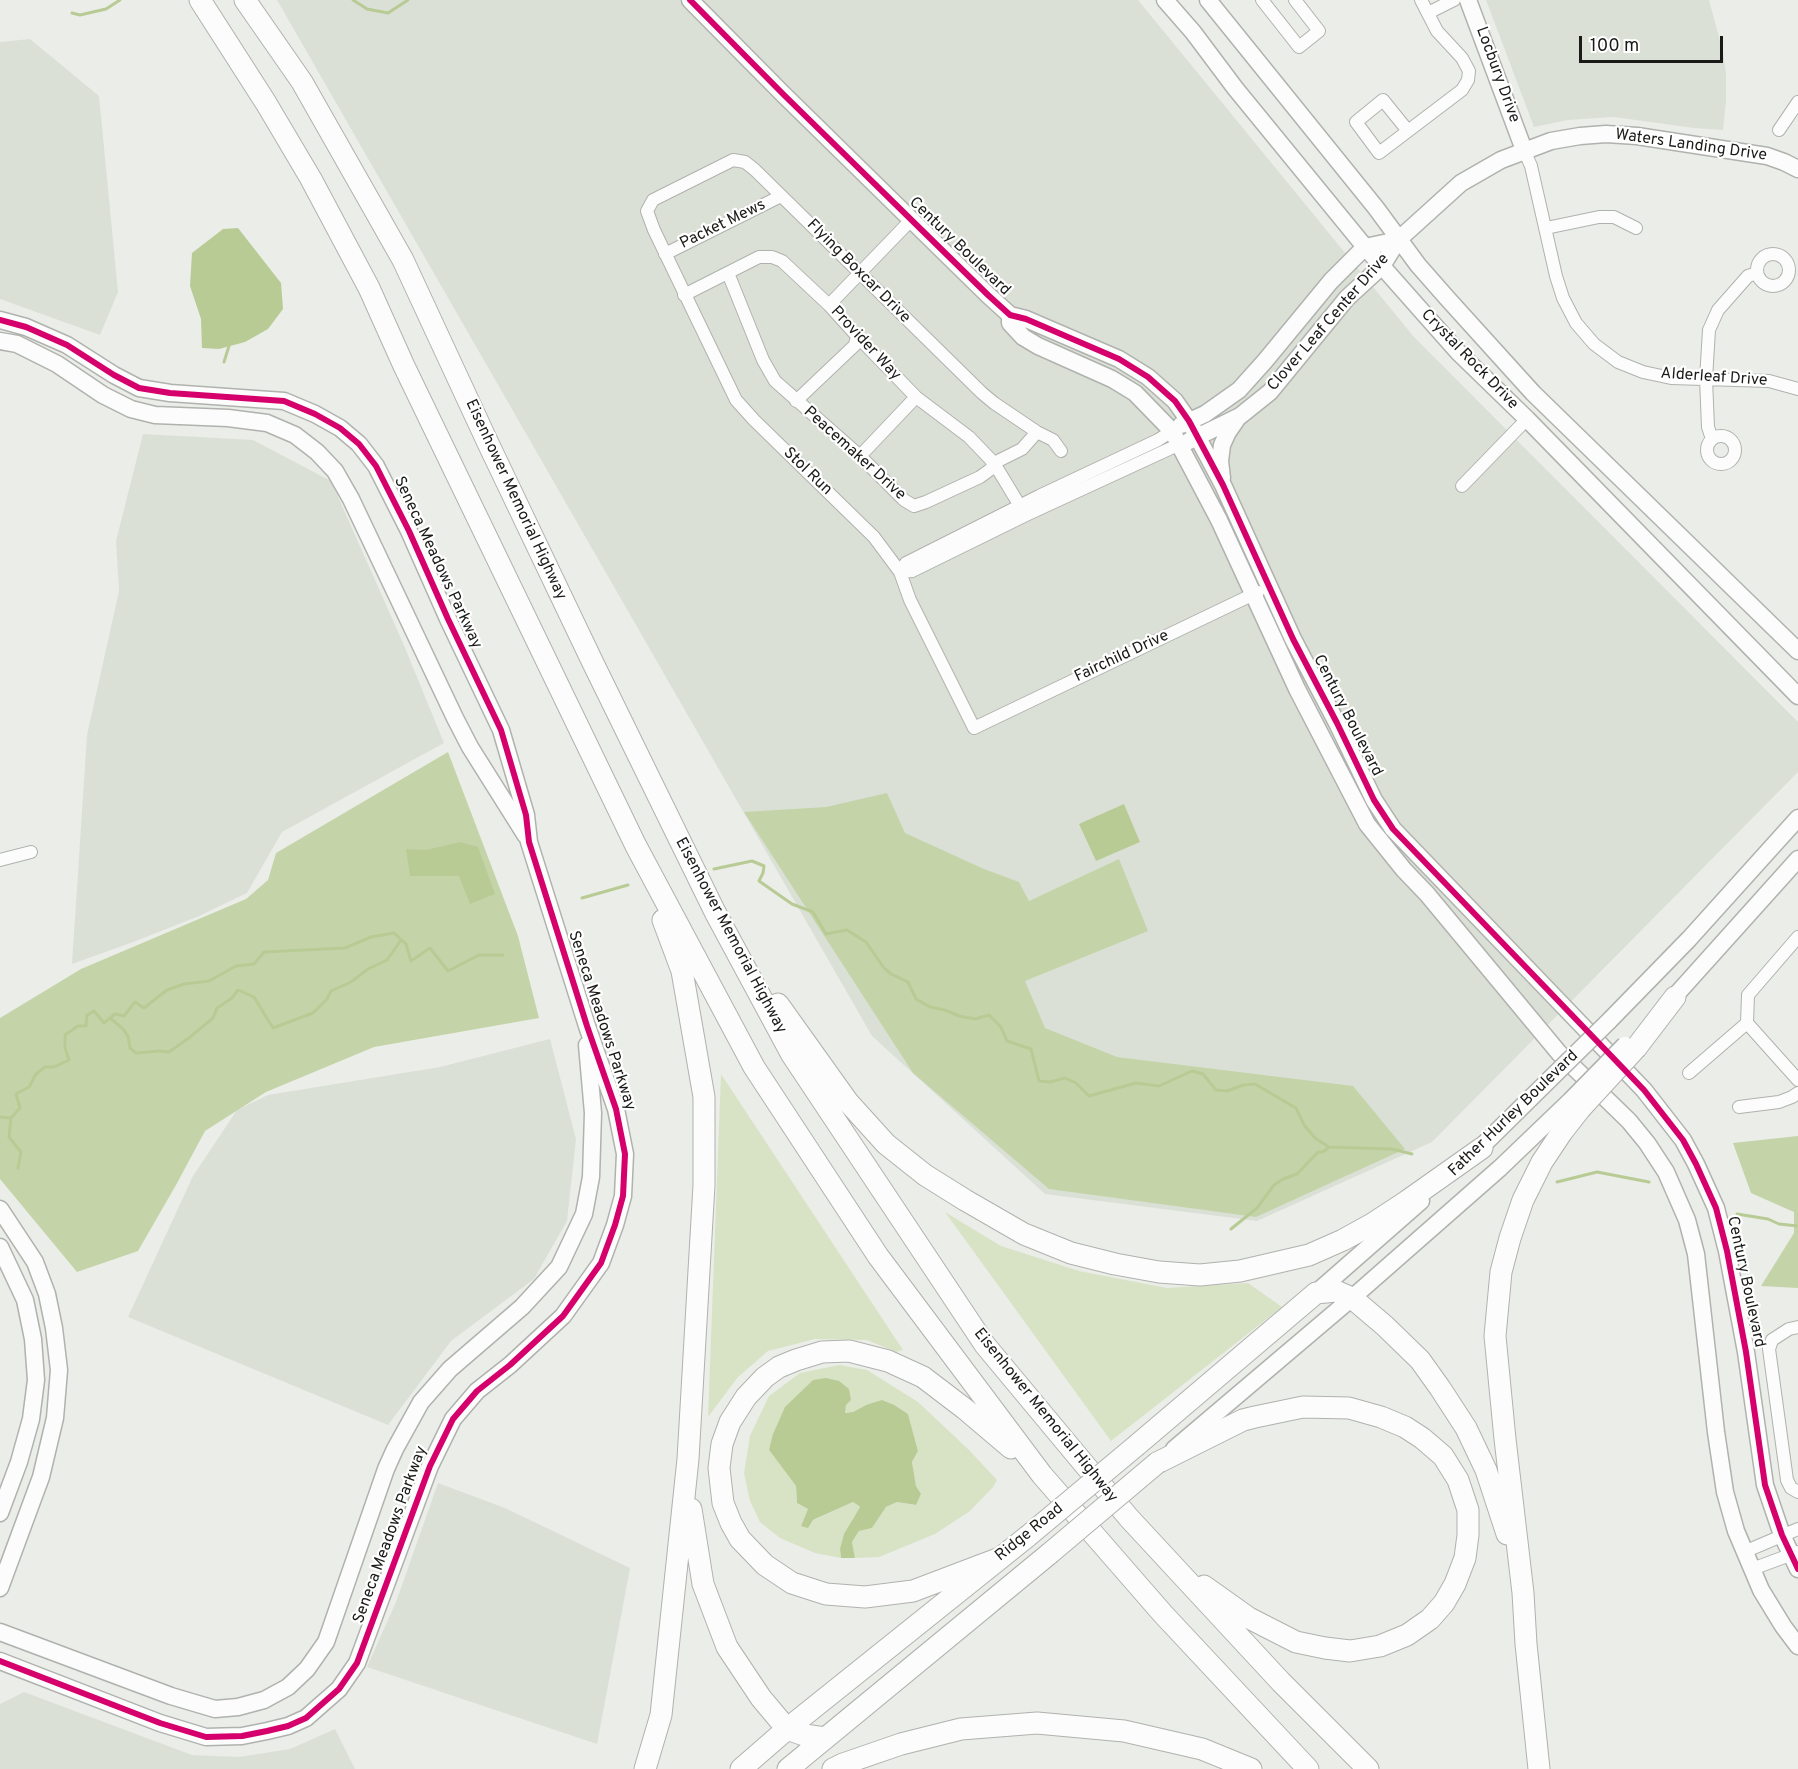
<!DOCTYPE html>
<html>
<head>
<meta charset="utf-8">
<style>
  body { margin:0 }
  #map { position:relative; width:1798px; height:1769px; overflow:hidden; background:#ebede8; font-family:Overpass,sans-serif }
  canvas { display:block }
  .scale { position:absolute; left:1579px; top:36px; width:144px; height:27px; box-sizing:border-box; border:3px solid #1a1a18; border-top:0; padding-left:8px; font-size:18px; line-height:21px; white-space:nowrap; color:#1a1a18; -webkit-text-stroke:4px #fff; paint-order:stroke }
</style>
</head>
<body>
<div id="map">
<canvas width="1798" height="1769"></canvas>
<div class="scale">100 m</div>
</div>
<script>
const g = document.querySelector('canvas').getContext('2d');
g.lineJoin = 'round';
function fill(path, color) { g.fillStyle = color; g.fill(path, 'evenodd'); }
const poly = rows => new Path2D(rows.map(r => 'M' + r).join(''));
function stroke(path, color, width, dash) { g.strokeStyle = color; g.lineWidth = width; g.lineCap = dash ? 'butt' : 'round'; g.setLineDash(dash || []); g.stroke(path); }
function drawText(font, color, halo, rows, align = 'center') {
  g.font = font + ' Overpass,sans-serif'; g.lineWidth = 4.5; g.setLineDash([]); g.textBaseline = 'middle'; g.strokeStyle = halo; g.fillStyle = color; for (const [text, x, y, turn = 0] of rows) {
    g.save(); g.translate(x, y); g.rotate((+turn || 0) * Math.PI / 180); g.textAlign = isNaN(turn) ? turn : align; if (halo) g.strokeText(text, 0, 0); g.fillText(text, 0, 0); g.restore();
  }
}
const built = poly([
  [277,0,1138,0,1414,337,1798,722,1798,772,1432,1142,1257,1221,1045,1194,872,1036],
  [1486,0,1709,0,1723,52,1726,74,1726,101,1723,130,1694,128,1614,117,1568,120,1534,127],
  [30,39,99,96,118,292,100,335,0,299,0,42],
  [143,434,253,440,331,481,403,643,444,743,282,832,247,893,199,916,136,941,72,964,87,735,119,591,116,541],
  [550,1039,576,1139,567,1221,534,1279,451,1341,388,1425,128,1317,193,1176,237,1110,268,1095,440,1067],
  [438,1483,505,1508,630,1568,597,1744,367,1667,396,1602],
  [24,1692,192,1755,239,1757,290,1749,335,1729,355,1769,0,1769,0,1704]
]);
const green = poly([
  [721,1074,903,1350,896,1352,867,1340,815,1339,768,1351,738,1377,708,1417],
  [945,1212,1001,1246,1079,1271,1167,1288,1248,1283,1282,1307,1111,1441],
  [839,1365,867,1370,918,1402,969,1450,997,1480,993,1487,970,1511,935,1534,879,1557,855,1558,852,1542,859,1531,872,1528,886,1507,897,1502,915,1505,921,1494,916,1486,912,1462,918,1451,908,1414,866,1405,853,1412,844,1413,846,1405,813,1380,800,1393,769,1450,796,1486,797,1503,808,1509,801,1526,853,1502,860,1508,853,1518,840,1549,841,1558,815,1553,780,1538,760,1522,750,1501,744,1473,750,1436,769,1396,800,1373]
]);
const forest = poly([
  [448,752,518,936,539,1018,374,1047,266,1092,205,1131,176,1185,138,1251,77,1272,0,1179,0,1018,81,969,246,899,268,880,276,853],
  [887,793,905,833,984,869,1019,882,1029,901,1119,859,1148,931,1025,981,1045,1028,1117,1057,1353,1086,1405,1149,1256,1217,1049,1189,913,1073,744,812,826,807],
  [1798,1136,1798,1288,1761,1286,1794,1233,1794,1212,1751,1193,1733,1143]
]);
const water = poly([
  [238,228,281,283,283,309,268,329,245,342,219,349,202,348,201,319,190,286,192,253,223,229],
  [1124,804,1140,842,1096,861,1079,824],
  [460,842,478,847,495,894,470,904,459,876,410,876,406,849,426,850],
  [826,1378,839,1381,849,1389,851,1400,846,1405,845,1413,853,1412,866,1405,882,1400,894,1405,908,1414,918,1451,912,1462,916,1486,921,1494,916,1505,897,1502,886,1507,872,1528,859,1531,852,1542,855,1558,841,1558,840,1549,844,1534,860,1507,853,1502,813,1520,808,1528,801,1526,808,1509,797,1503,796,1486,769,1450,773,1434,785,1407,813,1380]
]);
const stream = poly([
  [353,0,367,9,388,13,408,0],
  [72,13,80,15,106,9,120,0],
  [224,362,229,346],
  [714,869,752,861,764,866,763,873,759,881,792,904,813,912,826,934,847,930,866,942,884,968,891,974,908,982,916,999,930,1007,945,1010,959,1016,975,1019,989,1015,1001,1027,1007,1041,1031,1049,1039,1081,1050,1082,1065,1078,1076,1083,1089,1096,1136,1083,1159,1086,1192,1071,1203,1074,1216,1090,1227,1091,1243,1085,1255,1084,1296,1108,1304,1125,1315,1138,1329,1147,1392,1149,1412,1154],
  [582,898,628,885],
  [110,1018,122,1028,128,1036,130,1048,136,1053,159,1051,169,1052,189,1038,213,1018,217,1008,232,998,238,990,254,997,273,1028,313,1013,327,999,331,991,351,982,368,969,387,960,401,940],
  [0,1117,10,1118],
  [18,1168,21,1152,9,1137,11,1118,20,1108,16,1094,29,1087,36,1074,45,1067,54,1067,69,1060,65,1048,65,1035,78,1026,86,1026,87,1015,94,1011,104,1023,115,1014,124,1016,135,1002,144,1008,167,990,184,984,209,981,236,966,254,964,264,952,345,948,371,937,394,933,406,944,411,961,430,948,448,971,479,955,503,955],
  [1557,1182,1597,1172,1649,1182],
  [1737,1214,1768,1219,1779,1224,1798,1226],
  [1231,1229,1257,1208,1274,1185,1283,1179,1297,1174,1318,1152,1323,1152,1329,1147]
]);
const street = poly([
  [1262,0,1299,47,1319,31,1295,0],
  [1428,13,1454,0],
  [1779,130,1798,102],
  [1408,131,1383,100,1356,122,1379,153,1462,90,1468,80,1469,71,1462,58,1437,31,1421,0],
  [1524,150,1531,166,1556,276,1563,298,1576,323,1594,344,1618,362,1643,372,1671,378,1769,381,1798,389],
  [1546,228,1599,217,1614,217,1636,228],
  '1757 270a16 16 0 1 1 32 0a16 16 0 1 1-32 0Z',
  [665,254,781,196],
  [728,273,763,360,775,381,860,456,904,500,914,506,926,502,980,477,991,469,994,463,1022,449,1037,432],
  [684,295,759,257,772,257,782,261,829,305,857,336,916,397,969,437,994,463,1023,511],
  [829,305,911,220],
  [796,401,855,345,857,336],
  [1172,431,1158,440,1039,496,906,563,900,572,912,571,1026,515,1180,444],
  '1707 450a14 14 0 1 1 28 0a14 14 0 1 1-28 0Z',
  [1712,439,1708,427,1706,379,1709,330,1718,310,1748,276,1757,273],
  [1061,451,1053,440,1037,432,994,403,982,393,755,170,745,162,733,160,653,200,647,211,654,230,736,400,754,420,874,537,900,572,910,600,974,728,1258,592],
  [860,456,916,397],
  [1462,486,1527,419],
  [0,860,31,852],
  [1747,1023,1798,1080],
  [1689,1073,1747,1023,1748,995,1798,937],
  [1739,1107,1779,1102,1792,1097,1798,1093],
  [1798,1327,1789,1329,1772,1340,1769,1349,1787,1480,1791,1488,1798,1492],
  [1744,1552,1798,1529],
  [1752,1569,1798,1552]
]);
const secondary = poly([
  [690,0,783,94,988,295,1010,315,1026,319,1119,359,1148,377,1175,401,1189,421,1223,485,1293,639,1337,723,1374,800,1393,829,1644,1090,1683,1140,1696,1164,1716,1208,1727,1251,1746,1352,1765,1485,1782,1535,1798,1569],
  [1165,0,1193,32,1235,88,1365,247,1458,352,1527,419,1798,696],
  [1208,0,1376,208,1418,265,1447,298,1533,393,1798,651],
  [1468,0,1524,150],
  [1010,315,1010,323,1023,337,1038,346,1112,379,1135,393,1172,431,1219,520,1297,689,1367,824,1404,870,1427,894,1559,1053,1629,1121,1647,1143,1666,1172,1687,1220,1696,1254,1716,1432,1725,1492,1736,1531,1761,1590,1783,1626,1798,1646],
  [0,320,26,327,67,345,114,375,139,388,170,393,284,401,315,414,340,428,359,444,376,466,409,531,448,619,501,730,526,815,529,842,587,1026,616,1109,625,1154,623,1196,615,1225,601,1263,563,1316,510,1365,477,1391,453,1419,430,1466,357,1663,339,1689,306,1718,288,1726,267,1731,242,1736,206,1737,160,1723,0,1661],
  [0,341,17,344,57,364,103,395,131,409,155,415,228,418,267,423,295,435,317,452,335,471,351,499,455,718,470,747,526,836],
  [1181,425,1205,414,1239,390,1265,361,1331,281,1365,247,1398,240],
  [1189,441,1240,416,1270,392,1347,298,1382,266,1398,240,1461,183,1501,160,1551,141,1580,136,1606,134,1637,136,1767,156,1784,162,1798,169],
  [1222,478,1220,461,1222,445,1228,432,1237,419],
  [1666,1006,1798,859],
  [1609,1021,1689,939,1798,818],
  [1474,1154,1550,1079],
  [0,1209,35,1262,47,1294,54,1328,59,1370,55,1418,41,1477,0,1588],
  [0,1247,25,1300,33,1339,36,1380,31,1419,19,1462,0,1513],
  [1316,1293,1421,1201],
  [1174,1449,1352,1298,1500,1168,1571,1100],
  [0,1632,171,1696,215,1709,238,1707,264,1700,288,1687,307,1669,326,1642,386,1469,395,1449,421,1402,450,1369,522,1307,559,1267,584,1214,591,1177,593,1113,587,1045]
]);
const highway = poly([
  [200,0,266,103,311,179,369,288,404,366,636,846,754,1067,878,1256,1042,1475,1163,1614,1308,1769],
  [245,0,302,82,403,260,487,441,593,663,715,912,792,1055,985,1345,1129,1518,1281,1682,1368,1769],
  [778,1004,848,1102,886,1144,925,1175,965,1200,1024,1234,1071,1253,1115,1264,1159,1272,1200,1275,1240,1271,1309,1255,1343,1240,1372,1224,1407,1201,1482,1148],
  [1636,1048,1675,997],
  [1137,1445,1316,1293,1336,1291,1352,1298,1385,1326,1420,1360,1440,1388,1466,1428,1486,1470,1507,1534],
  [1157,1463,1243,1420,1255,1417,1303,1407,1349,1408,1381,1417,1405,1427,1422,1438,1443,1456,1458,1480,1468,1510,1468,1535,1465,1558,1455,1584,1444,1603,1430,1619,1407,1635,1380,1646,1350,1651,1325,1648,1296,1642,1249,1618,1204,1586],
  [691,1509,703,1584,727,1647,761,1698,787,1729,804,1735,825,1738],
  [1000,1558,913,1591,865,1597,826,1594,792,1583,765,1565,740,1539,731,1523,723,1503,719,1468,722,1444,730,1422,746,1397,765,1377,779,1367,796,1360,822,1352,849,1351,888,1361,923,1377,965,1409,1011,1448],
  [645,1769,661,1715,688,1459,704,1185,704,1097,682,971,663,920],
  [741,1769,787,1729,1028,1536],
  [788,1769,1049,1554],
  [833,1769,843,1764,901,1744,961,1729,1037,1723,1124,1731,1202,1749,1251,1769],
  [1539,1769,1526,1644,1523,1593,1505,1439,1495,1336,1501,1272,1510,1238,1523,1200,1542,1162,1562,1132,1580,1109]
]);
const secondaryBridge = poly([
  [1550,1079,1609,1021],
  [1571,1100,1625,1045]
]);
const highwayBridge = poly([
  [1580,1109,1636,1048],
  [1028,1536,1137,1445],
  [1049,1554,1157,1463]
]);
const cycleway = poly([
  [690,0,783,94,988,295,1010,315,1026,319,1119,359,1148,377,1175,401,1189,421,1223,485,1293,639,1337,723,1374,800,1393,829,1644,1090,1683,1140,1696,1164,1716,1208,1727,1251,1746,1352,1765,1485,1782,1535,1798,1569],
  [0,320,26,327,67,345,114,375,139,388,170,393,284,401,315,414,340,428,359,444,376,466,409,531,448,619,501,730,526,815,529,842,587,1026,616,1109,625,1154,623,1196,615,1225,601,1263,563,1316,510,1365,477,1391,453,1419,430,1466,357,1663,339,1689,306,1718,288,1726,267,1731,242,1736,206,1737,160,1723,0,1661]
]);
const streetNames = [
  ["Locbury Drive",1497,75,70],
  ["Waters Landing Drive",1691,146,8],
  ["Packet Mews",723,225,-26],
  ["Century Boulevard",959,247,44],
  ["Flying Boxcar Drive",858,272,45],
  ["Clover Leaf Center Drive",1329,323,-49],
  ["Provider Way",865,344,47],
  ["Crystal Rock Drive",1469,360,46],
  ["Alderleaf Drive",1714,378,4],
  ["Peacemaker Drive",854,454,42],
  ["Stol Run",807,472,44],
  ["Eisenhower Memorial Highway",515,500,65],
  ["Seneca Meadows Parkway",437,563,65],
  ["Fairchild Drive",1122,657,-25],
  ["Century Boulevard",1347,716,63],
  ["Eisenhower Memorial Highway",730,936,62],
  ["Seneca Meadows Parkway",601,1021,72],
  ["Father Hurley Boulevard",1514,1114,-44],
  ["Century Boulevard",1745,1282,78],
  ["Eisenhower Memorial Highway",1045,1416,51],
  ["Ridge Road",1030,1533,-39],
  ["Seneca Meadows Parkway",391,1535,-70]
];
fill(built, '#dbe0d6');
fill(green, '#d8e3c6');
fill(forest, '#c4d4a8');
fill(water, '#b9cb95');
stroke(stream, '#b9cb95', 3);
stroke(street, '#b0b2ae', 14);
stroke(secondary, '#b0b2ae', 19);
stroke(highway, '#b0b2ae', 23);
stroke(street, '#fcfcfc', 12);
stroke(secondary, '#fcfcfc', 16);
stroke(highway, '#fcfcfc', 21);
stroke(secondaryBridge, '#b0b2ae', 19, []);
stroke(highwayBridge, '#b0b2ae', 23, []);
stroke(secondaryBridge, '#fcfcfc', 16);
stroke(highwayBridge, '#fcfcfc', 21);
stroke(cycleway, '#d6006c', 6);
drawText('16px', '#1a1a18', '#fff', streetNames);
</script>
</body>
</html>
